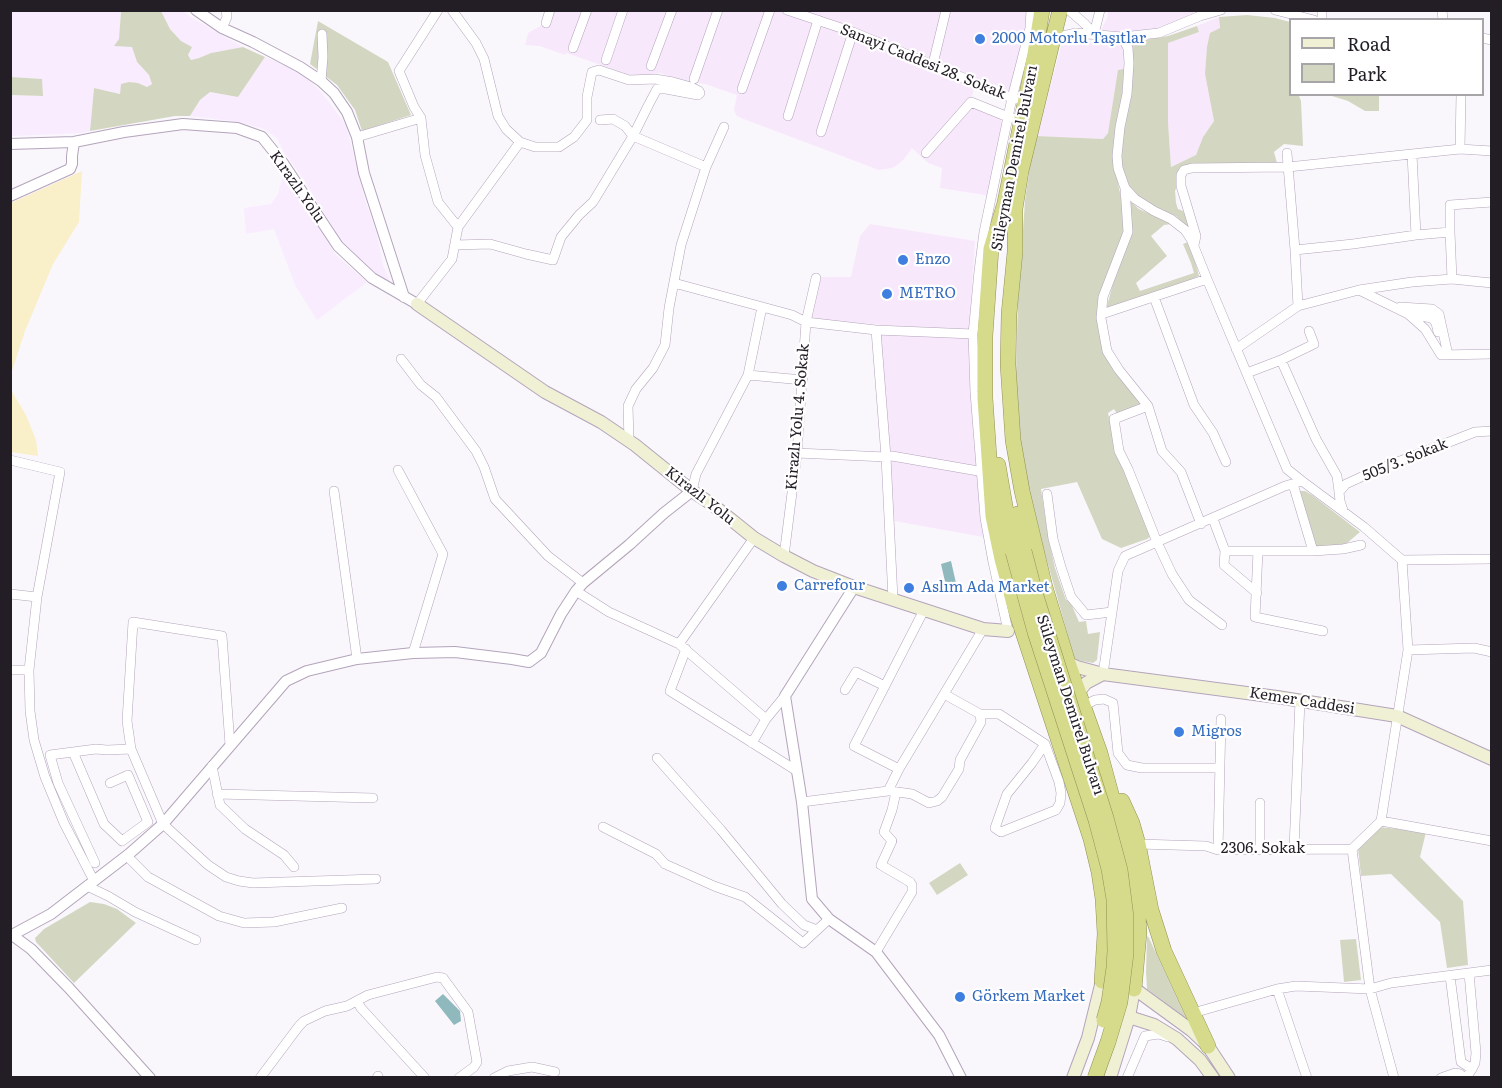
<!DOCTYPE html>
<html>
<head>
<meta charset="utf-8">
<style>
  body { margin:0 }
  #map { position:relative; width:1502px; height:1088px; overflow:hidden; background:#faf7fc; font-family:Literata,serif }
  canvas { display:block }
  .frame { position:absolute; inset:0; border:12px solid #231d26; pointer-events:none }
  .legend { position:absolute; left:1289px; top:18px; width:195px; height:78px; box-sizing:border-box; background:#fff; border:2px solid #a7a5a8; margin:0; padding:8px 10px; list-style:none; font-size:18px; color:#231d26 }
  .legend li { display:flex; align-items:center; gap:12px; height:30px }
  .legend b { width:30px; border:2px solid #a7a5a8 }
</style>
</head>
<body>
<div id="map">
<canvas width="1502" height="1088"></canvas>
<div class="frame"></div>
<ul class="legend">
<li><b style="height:8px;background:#f0f1d4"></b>Road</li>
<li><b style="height:16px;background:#d3d7c2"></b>Park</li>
</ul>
</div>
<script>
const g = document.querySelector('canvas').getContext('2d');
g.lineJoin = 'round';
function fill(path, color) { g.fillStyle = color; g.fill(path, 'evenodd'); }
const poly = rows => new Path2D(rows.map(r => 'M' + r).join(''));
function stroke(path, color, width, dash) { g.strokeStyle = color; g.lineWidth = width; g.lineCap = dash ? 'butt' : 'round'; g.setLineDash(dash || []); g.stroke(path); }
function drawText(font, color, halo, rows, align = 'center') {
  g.font = font + ' Literata,serif'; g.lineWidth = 4.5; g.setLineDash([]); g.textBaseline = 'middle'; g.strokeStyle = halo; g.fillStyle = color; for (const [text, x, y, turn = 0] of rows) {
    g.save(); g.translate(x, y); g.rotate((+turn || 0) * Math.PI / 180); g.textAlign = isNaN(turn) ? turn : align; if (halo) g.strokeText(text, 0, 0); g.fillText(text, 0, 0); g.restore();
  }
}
const commercial = poly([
  [550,11,1031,11,1012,98,975,83,971,102,1008,117,992,196,940,188,942,168,928,163,912,148,904,159,897,165,892,168,879,170,741,118,736,115,734,110,737,95,705,84,684,81,660,73,636,77,566,53,565,55,540,46,525,45,528,33,546,23],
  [1108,11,1197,11,1161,30,1125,33,1101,30,1108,16],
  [1219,17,1220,29,1205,74,1214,121,1203,137,1196,155,1171,167,1168,122,1168,43,1199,32,1197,26],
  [1067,40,1123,45,1125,49,1124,69,1108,133,1103,139,1037,136,1061,46],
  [870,224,975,241,969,332,812,319,821,277,851,277,860,236],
  [876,330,973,334,989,538,889,520]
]);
const built = poly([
  [121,10,119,39,132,47,137,62,149,75,152,84,147,87,138,83,121,94,94,88,90,131,81,133,11,136,11,95,42,96,41,79,11,77,11,11],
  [161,11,182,11,192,18,243,47,211,53,199,58,191,60,188,55,192,47,181,41,170,29],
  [265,57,302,73,322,93,346,125,365,200,377,234,383,265,392,285,358,262,346,249,302,177,283,151,277,138,262,128,231,121,190,116,200,100,210,92,238,97],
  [284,171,336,255,367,282,317,320,295,285,274,229,246,234,244,208,271,204,278,194]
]);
const green = poly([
  [121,11,161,11,170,29,181,41,192,47,188,55,191,60,199,58,211,53,243,47,265,57,238,97,210,92,200,100,190,116,175,116,90,131,94,88,120,94,121,84,129,82,138,83,147,87,152,84,149,75,137,62,132,47,114,46,119,39],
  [1247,15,1275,18,1290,22,1290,94,1303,95,1299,96,1301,101,1303,146,1284,144,1274,152,1277,163,1185,166,1175,191,1176,203,1178,209,1183,211,1193,233,1176,216,1154,208,1140,199,1130,188,1122,167,1121,151,1133,42,1168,36,1197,26,1199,32,1168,43,1168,122,1171,167,1196,155,1203,137,1214,121,1205,74,1207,47,1210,33,1220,28,1219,17],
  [318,21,388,62,411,115,362,131,355,110,337,85,310,64],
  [1124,69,1116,174,1126,221,1121,239,1100,298,1104,351,1143,403,1117,414,1114,409,1108,413,1116,449,1151,536,1147,539,1121,548,1102,539,1077,482,1041,489,1048,536,1055,568,1066,600,1070,601,1079,622,1086,621,1088,634,1100,632,1097,660,1093,663,1077,660,1074,657,1044,550,1027,481,1020,440,1016,375,1018,300,1025,201,1030,165,1037,136,1103,139,1108,133,1118,70],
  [11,77,42,79,43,96,11,95],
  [1318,95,1379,95,1379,111,1365,111,1348,101,1332,96],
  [1128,199,1139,209,1172,224,1164,225,1151,236,1167,256,1136,283,1140,291,1194,273,1191,263,1183,244,1188,242,1192,249,1199,276,1172,288,1107,309,1107,306,1117,269,1128,239],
  [1300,491,1305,491,1312,495,1360,532,1346,544,1316,548],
  [1379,827,1426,832,1420,857,1463,901,1468,965,1447,968,1440,922,1391,874,1361,876,1358,848],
  [960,863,968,875,937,895,929,883],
  [90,902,104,904,117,909,136,923,74,983,36,942,35,938,44,929],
  [1147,936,1149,938,1186,1018,1147,989,1146,972],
  [1356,939,1361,980,1344,982,1340,940]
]);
const sand = poly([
  [82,171,79,222,53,264,25,331,11,374,10,221,12,210,11,209,11,203],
  [11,390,26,415,36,440,38,456,11,452]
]);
const water = poly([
  [951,561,956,583,946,586,941,564],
  [443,994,460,1011,461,1021,454,1025,435,1001]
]);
const minor = poly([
  [452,10,476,43,484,59,498,116,506,129,520,142,535,147,559,147,574,137,587,120,587,97,592,72,599,70,629,80,655,79,673,82,691,87,699,91,700,93,698,95,666,89,657,89,649,104,633,136,593,202,579,215,561,237,553,260,526,254,490,244,455,245],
  [787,10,853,32,1012,98,1017,99],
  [1069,10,1085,24,1094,34],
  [1275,10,1314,20],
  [1322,10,1322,20],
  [1442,10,1443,20],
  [546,23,550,10],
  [222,28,227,17,226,10],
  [1094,34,1100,10],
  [1122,37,1128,48,1129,63,1127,94,1120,127,1117,156,1118,168,1125,188,1135,199,1154,211,1171,219,1185,230,1191,239,1207,279,1287,469,1302,481,1364,527,1402,560,1408,650,1381,821,1352,849,1370,989,1394,1078],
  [1054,38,1076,33,1122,37,1159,33,1200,16,1221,10],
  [1482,38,1492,40],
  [573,48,587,10],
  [606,60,623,10],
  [933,64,946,10],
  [651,66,672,10],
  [694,79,718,10],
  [321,81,323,57,322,34],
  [742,89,770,10],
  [788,116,818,20],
  [600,120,613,119,625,126,633,136,706,167],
  [821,132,853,32],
  [357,137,421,118],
  [1460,149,1492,151],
  [926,153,971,102,1008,117,1013,118],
  [1287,153,1295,250],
  [1125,188,1128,232,1103,297,1101,318,1107,351,1119,370,1148,406,1162,451,1181,472,1201,524],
  [458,227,520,142],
  [1450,232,1450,205,1492,202],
  [1416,235,1450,232,1452,279],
  [1194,245,1196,236,1181,186,1181,175,1184,170,1192,168,1288,167,1412,154],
  [674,283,792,315,806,322,876,330,973,334],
  [1359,290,1408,314,1425,329,1441,355,1492,354],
  [1154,297,1194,405,1213,433,1226,462],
  [417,304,452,259,458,227,438,202,425,155,421,118,414,107,399,71,438,10],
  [1298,306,1295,250,1353,244,1416,235,1412,154,1460,149,1461,94],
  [1400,307,1432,309,1439,314,1448,355],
  [1102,314,1207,279],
  [1408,314,1432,318,1436,323,1438,332],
  [876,330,886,457,893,599],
  [1236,349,1298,306,1317,301,1359,290,1412,282,1452,279,1492,283],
  [401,359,421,385,436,397,476,451,484,467,495,499,548,556,583,583],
  [1281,360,1316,439,1337,476,1339,492],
  [1247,373,1281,360,1314,344,1309,331],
  [748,375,803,380],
  [1148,406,1114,419,1119,451,1128,469,1157,542,1172,574,1189,600,1222,625],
  [629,441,628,406,636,389,653,368,665,345,669,308,681,245,706,167,724,127],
  [797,453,886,457,892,456,984,472],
  [10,460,60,472,37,597,29,670,30,711,34,740,45,777,64,823,94,881],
  [398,470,443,554,413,653],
  [1293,484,1313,551],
  [334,491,357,659],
  [692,491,696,474,748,375,762,307],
  [1047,494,1053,539,1061,567,1071,597,1086,615,1112,612],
  [1343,510,1340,501,1339,492,1346,484,1372,472,1475,432,1492,431],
  [1213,519,1225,551,1224,565,1257,593],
  [754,538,679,644,766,719],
  [1225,551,1313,551,1343,549,1361,545],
  [1258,551,1255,617,1323,631],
  [784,556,797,453,806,322,816,278],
  [1402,560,1492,559],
  [576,591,609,612,679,644],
  [10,594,37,597],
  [1008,631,993,562,985,518,975,392,973,334,979,271,984,232,1012,98,1030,28,1031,10],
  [686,649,670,691,797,771],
  [1408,650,1474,648,1492,652],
  [10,670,29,670],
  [1103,674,1118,571,1125,556,1285,486,1302,481],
  [845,690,856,672,885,686],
  [944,694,980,714,999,714,1045,744,1032,763,1007,794,995,828,1001,832,1056,810,1060,803,1061,793,1059,782,1045,744],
  [1083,706,1095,700,1104,699,1113,703,1118,753,1127,765,1142,768,1220,768],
  [752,743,766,719,785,696],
  [230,745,222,636,133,622,127,721,131,749,163,824,208,865,226,877,239,881,253,883,376,879],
  [73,752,104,824,122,841,148,822,128,775,110,783],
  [657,758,721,830,782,904,804,925,817,930],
  [212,766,220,805,245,829,284,855,294,867],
  [899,769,854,746,924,610],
  [890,791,912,794,929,803,937,801,942,797,959,769,960,760,981,722,980,714],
  [217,794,373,798],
  [802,802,888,791,899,769,983,629],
  [1381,821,1492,841],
  [603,827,656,854,665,864,714,886,745,897,803,943,829,919],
  [1138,844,1206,846,1218,850,1352,849],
  [1260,849,1260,803],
  [1294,849,1300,700],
  [1218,850,1221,719],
  [127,856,148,877,219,916,244,923,274,922,342,908],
  [95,863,58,783,50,755,96,749,107,750,131,749],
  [87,886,108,896,135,912,196,940],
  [876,952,912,892,912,885,910,882,881,865,892,841,884,832,892,810,896,792],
  [1450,976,1461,1062,1472,1069],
  [1277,989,1307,1078],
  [357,1001,361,1008,425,1078],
  [1193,1013,1277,989,1296,986,1370,989,1391,983,1492,970],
  [260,1078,299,1026,304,1021,325,1011,347,1006,368,995,437,977,443,978,468,1012,477,1062,474,1067,459,1078],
  [377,1078,378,1076],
  [494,1078,508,1071,532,1067,555,1072],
  [1127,1078,1145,1036,1159,1034,1168,1037],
  [1441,1078,1455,1073,1460,1074,1464,1078],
  [1466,1078,1472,1069,1475,1063,1476,1053,1469,973]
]);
const tertiary = poly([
  [196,10,222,28,253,42,300,67,321,81,334,93,347,112,357,137,364,173,404,297],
  [10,144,74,142,124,132,183,124,237,128,262,137,283,163,338,246,372,278,417,304],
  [10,196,70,169,72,164,72,156,74,142],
  [854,587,785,696,802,802,812,899,829,919,876,952,939,1035,961,1078],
  [150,1078,69,988,31,949,12,935,51,914,129,854,163,824,286,681,307,671,357,659,413,653,455,652,512,659,529,662,541,653,561,614,576,591,583,583,629,545,664,513,692,491]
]);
const secondary = poly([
  [417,304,545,392,601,422,635,445,692,491,713,505,754,538,784,556,813,571,854,587,983,629,1008,631],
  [1068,663,1077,667,1103,674,1277,697,1397,716,1492,759],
  [1078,693,1086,683,1103,674],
  [1128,984,1191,1030,1208,1046,1229,1078],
  [1110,1007,1129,1017,1154,1025,1177,1039,1200,1060,1213,1078],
  [1073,1078,1088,1038,1102,981,1111,980],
  [1110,1078,1129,1017,1134,989]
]);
const trunk = poly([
  [1004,206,991,249,985,336,985,398,993,516,1002,559,1016,611,1091,839,1099,872,1103,899,1105,934,1102,981],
  [1015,206,1015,252,1009,314,1008,365,1013,440,1022,491,1045,587,1068,663,1100,753,1132,871,1137,897,1139,933,1134,989],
  [1014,215,1021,171,1060,10],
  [1002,217,1035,54,1042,10],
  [998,465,1013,552],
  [1017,514,1024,551],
  [1122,801,1132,823,1138,844,1151,910,1164,951,1208,1046]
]);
const trunkBridge = poly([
  [1024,551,1035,593,1106,818,1120,870,1126,917,1126,953,1120,1002,1108,1042,1095,1078],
  [1013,552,1035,632,1096,820,1109,869,1114,899,1115,951,1114,968,1109,1002,1104,1020]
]);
const markers = [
  [980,39,6,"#3f7fe0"],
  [903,260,6,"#3f7fe0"],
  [887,294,6,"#3f7fe0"],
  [782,586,6,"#3f7fe0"],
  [909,588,6,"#3f7fe0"],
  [1179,732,6,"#3f7fe0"],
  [960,997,6,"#3f7fe0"]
];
const shopNames = [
  ["2000 Motorlu Taşıtlar",992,39],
  ["Enzo",915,260],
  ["METRO",899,294],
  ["Carrefour",794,586],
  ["Aslım Ada Market",921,588],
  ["Migros",1191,732],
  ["Görkem Market",972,997]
];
const streetNames = [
  ["Sanayi Caddesi 28. Sokak",923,62,22],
  ["Süleyman Demirel Bulvarı",1015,158,-79],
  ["Kırazlı Yolu",297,187,55],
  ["Kirazlı Yolu 4. Sokak",798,417,-85],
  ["505/3. Sokak",1405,460,-22],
  ["Kirazlı Yolu",700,496,38],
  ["Kemer Caddesi",1302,701,9],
  ["Süleyman Demirel Bulvarı",1070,705,72],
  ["2306. Sokak",1263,849]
];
fill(commercial, '#f8e8fb');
fill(built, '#f9ecff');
fill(green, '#d3d7c2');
fill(sand, '#f9efc9');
fill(water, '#8fb9bd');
stroke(minor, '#b3a4bb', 10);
stroke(tertiary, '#b3a4bb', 12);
stroke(secondary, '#b3a4bb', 14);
stroke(trunk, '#919155', 16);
stroke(minor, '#fff', 9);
stroke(tertiary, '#fff', 10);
stroke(secondary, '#f0f1d4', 12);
stroke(trunk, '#d6da8b', 15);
stroke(trunkBridge, '#919155', 16, []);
stroke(trunkBridge, '#d6da8b', 15);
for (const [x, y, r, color] of markers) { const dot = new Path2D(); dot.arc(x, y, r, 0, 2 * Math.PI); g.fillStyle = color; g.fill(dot); stroke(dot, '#fff', 2); }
drawText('15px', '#366cbe', '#fff', shopNames, 'left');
drawText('15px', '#231d26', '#fff', streetNames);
</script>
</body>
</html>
